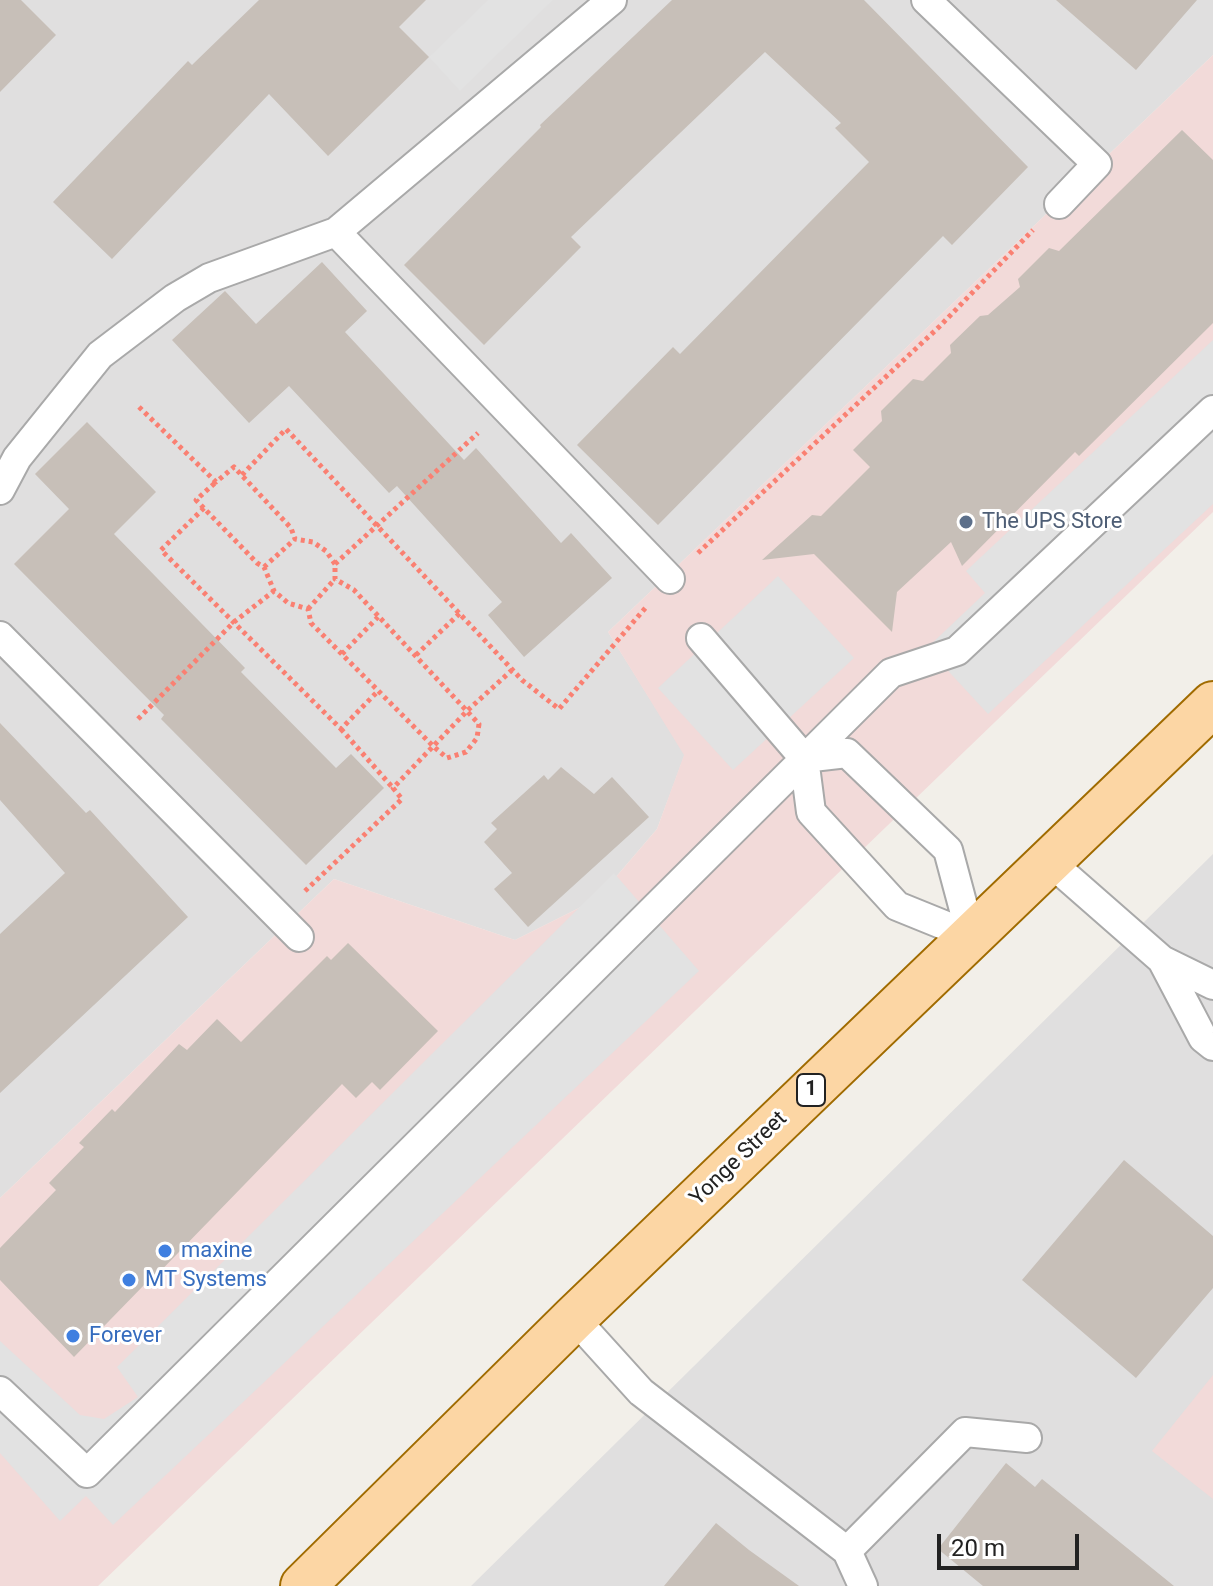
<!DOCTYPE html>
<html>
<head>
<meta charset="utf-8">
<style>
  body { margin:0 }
  #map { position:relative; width:1213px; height:1586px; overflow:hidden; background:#f2efe9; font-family:Roboto,sans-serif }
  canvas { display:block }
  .scale { position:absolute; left:937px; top:1534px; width:142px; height:36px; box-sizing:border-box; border:4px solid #222; border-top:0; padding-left:10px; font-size:24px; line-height:28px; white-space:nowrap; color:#222; -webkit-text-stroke:6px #fff; paint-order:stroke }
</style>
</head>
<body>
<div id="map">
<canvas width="1213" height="1586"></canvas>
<div class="scale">20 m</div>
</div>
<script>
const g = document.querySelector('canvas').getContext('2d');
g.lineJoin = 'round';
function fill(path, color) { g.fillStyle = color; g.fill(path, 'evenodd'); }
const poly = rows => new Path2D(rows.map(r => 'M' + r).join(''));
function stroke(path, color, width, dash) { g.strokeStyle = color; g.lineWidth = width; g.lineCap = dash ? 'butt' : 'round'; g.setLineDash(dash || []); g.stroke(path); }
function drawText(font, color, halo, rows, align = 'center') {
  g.font = font + ' Roboto,sans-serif'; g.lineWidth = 6; g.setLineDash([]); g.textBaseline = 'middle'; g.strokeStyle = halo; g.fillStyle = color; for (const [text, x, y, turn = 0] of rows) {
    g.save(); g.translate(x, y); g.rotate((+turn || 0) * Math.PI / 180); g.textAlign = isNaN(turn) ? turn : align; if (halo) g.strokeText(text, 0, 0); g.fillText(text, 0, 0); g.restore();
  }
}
const residential = poly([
  [0,0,1213,0,1213,55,608,632,685,754,657,829,597,899,515,940,334,879,0,1198],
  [1213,854,1213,1586,471,1586]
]);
const commercial = poly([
  [1213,55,1213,512,98,1586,0,1586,0,1198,334,879,515,940,597,899,657,829,684,755,608,632],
  [1213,1375,1213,1499,1152,1451]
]);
const parking = poly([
  [488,0,553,0,460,91,429,57],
  [1213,340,1213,504,988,714,927,648,985,593,966,571],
  [778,576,854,658,733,770,658,688],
  [614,873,699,971,113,1525,86,1496,60,1521,0,1453,0,1341,80,1415,104,1419,138,1397,117,1367]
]);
const building = poly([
  [0,0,21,0,56,35,0,92],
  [259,0,426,0,399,27,429,57,328,156,269,94,112,259,53,202,188,61,192,65],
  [672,0,864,0,1028,167,952,245,943,236,658,525,577,445,673,347,680,354,869,162,835,128,841,123,765,52,571,237,581,247,484,345,404,265,541,127,540,125],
  [1056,0,1197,0,1136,70],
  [1182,130,1213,160,1213,323,1079,456,1075,452,962,566,951,542,897,592,892,632,814,554,762,560,812,515,821,516,870,467,853,450,882,421,881,411,913,379,923,381,951,353,950,345,980,316,988,315,1020,287,1018,279,1049,248,1059,251],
  [322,262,367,311,345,332,464,460,476,448,561,543,571,533,612,578,524,657,488,615,502,602,397,486,389,493,289,386,249,423,172,340,225,291,256,324],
  [87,422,156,492,114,534,245,668,241,672,336,768,351,754,384,788,306,865,161,719,164,715,14,564,69,509,35,474],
  [0,723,86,813,90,810,188,917,0,1093,0,934,65,873,0,800],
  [561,767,594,794,612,777,649,817,528,927,494,889,512,873,484,842,497,829,491,823,544,775,548,780],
  [348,943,438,1031,380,1090,372,1082,356,1098,342,1084,146,1286,145,1284,74,1357,0,1280,0,1248,56,1190,49,1183,84,1147,79,1143,112,1109,115,1112,179,1044,187,1050,217,1019,241,1042,327,956,331,960],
  [1124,1160,1213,1236,1213,1288,1136,1378,1022,1280],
  [1006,1463,1035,1487,1042,1479,1174,1586,983,1586,938,1549],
  [716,1523,749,1550,799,1586,664,1586]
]);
const path = poly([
  [139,407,216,482,234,467,291,528,295,539,313,542,326,551,335,564,335,579,354,590,479,724,477,738,466,752,447,758,433,746,311,623,308,609,288,603,274,591,264,567,257,563,196,500,216,482],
  [242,475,286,429,522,680,559,709,647,606],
  [204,508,161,550,341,729,377,692],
  [698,553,940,326,1033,230],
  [335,564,478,433],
  [264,567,295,539],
  [308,609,335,579],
  [342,654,378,617],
  [416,655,460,613],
  [138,719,234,622,274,591],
  [341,729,393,788],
  [305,891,402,799,393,788,468,710,512,670]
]);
const lane = poly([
  [926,0,1097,164,1059,204],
  [336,232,670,579],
  [0,490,17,458,100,355,175,298,209,278,336,232,612,0],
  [0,636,299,937],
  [701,638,804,758,811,812,897,906,971,936],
  [804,758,847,753,948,850,971,936],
  [1049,861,1162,960,1203,1038,1213,1046],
  [1162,960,1213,985],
  [574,1318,641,1392,847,1551,863,1586],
  [0,1391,87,1473,891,673,957,651,1213,410],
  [847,1551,965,1432,1027,1438]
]);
const primary = poly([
  [303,1586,574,1318,1213,704]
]);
const markers = [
  [966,522,8,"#5c6f8a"],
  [165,1251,8,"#3f7fe0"],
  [129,1280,8,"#3f7fe0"],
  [73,1336,8,"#3f7fe0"]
];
const shields = [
  [811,1090,28]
];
const shieldNames = [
  ["1",811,1090]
];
const serviceNames = [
  ["The UPS Store",982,522]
];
const streetNames = [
  ["Yonge Street",739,1159,-44]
];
const shopNames = [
  ["maxine",181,1251],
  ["MT Systems",145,1280],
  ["Forever",89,1336]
];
fill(residential, '#e0dfdf');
fill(commercial, '#f2dad9');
fill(parking, '#e2e2e2');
fill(building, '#c7bfb8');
stroke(lane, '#a9a9a9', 32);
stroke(primary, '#a06b00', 48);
stroke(path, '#fa8072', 5, [4, 4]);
stroke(lane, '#fff', 28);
stroke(primary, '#fcd6a4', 44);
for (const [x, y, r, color] of markers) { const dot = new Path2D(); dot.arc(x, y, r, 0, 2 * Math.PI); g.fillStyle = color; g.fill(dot); stroke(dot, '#fff', 3); }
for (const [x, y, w] of shields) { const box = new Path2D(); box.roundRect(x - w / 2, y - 16, w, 32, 6); g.fillStyle = '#fff'; g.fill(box); stroke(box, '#222', 2); }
drawText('bold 20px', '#222', null, shieldNames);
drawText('22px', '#4e5e75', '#fff', serviceNames, 'left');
drawText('22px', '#222', '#fff', streetNames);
drawText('22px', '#366cbe', '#fff', shopNames, 'left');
</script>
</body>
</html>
